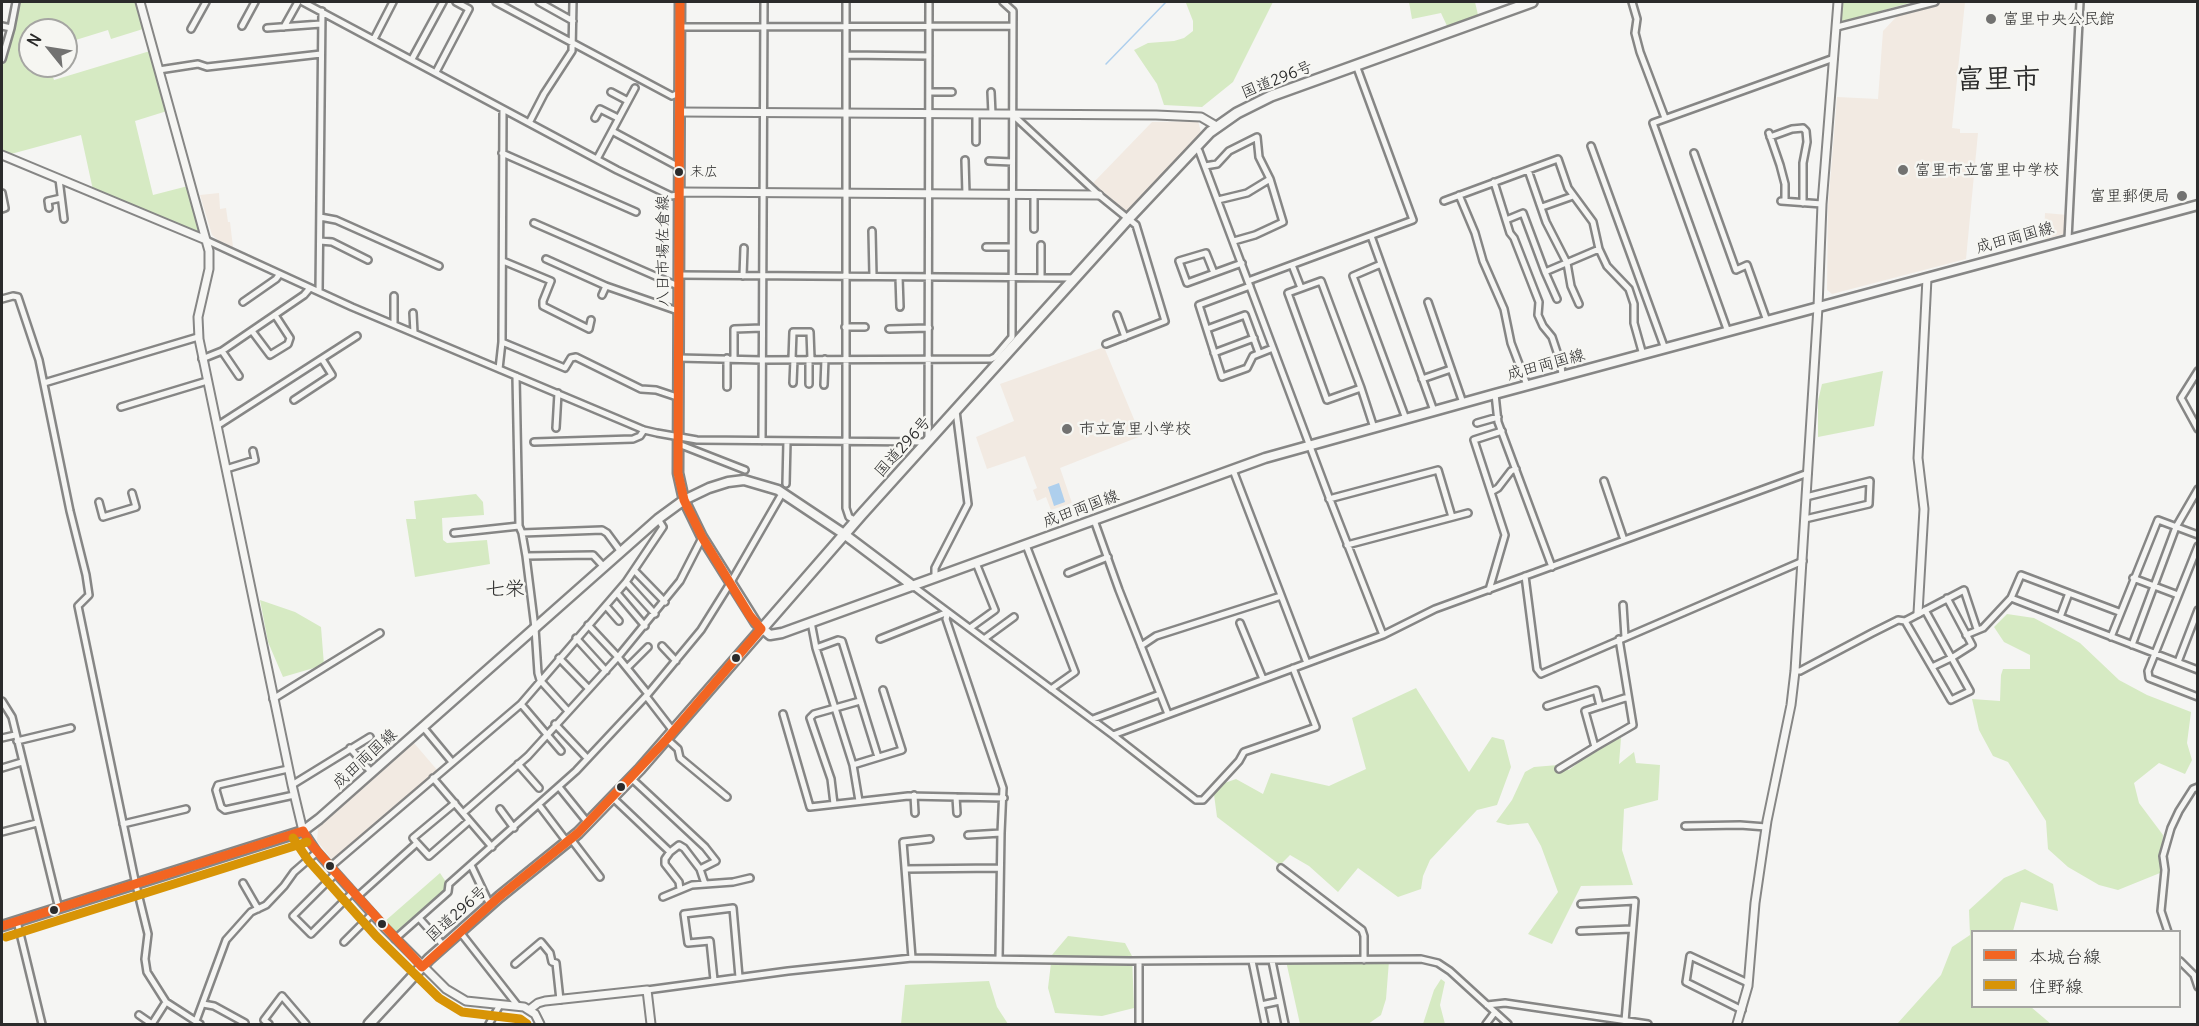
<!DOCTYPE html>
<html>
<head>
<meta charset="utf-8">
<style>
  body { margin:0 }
  #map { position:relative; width:2199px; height:1026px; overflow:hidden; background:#f5f5f3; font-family:Delius,"Klee One",sans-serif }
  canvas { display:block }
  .frame { position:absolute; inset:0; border:3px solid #2b2b2b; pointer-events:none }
  .legend { position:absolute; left:1971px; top:930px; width:210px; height:78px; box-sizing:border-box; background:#f6f6f2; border:2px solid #a5a5a2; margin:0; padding:8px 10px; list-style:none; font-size:18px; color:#2b2b2b }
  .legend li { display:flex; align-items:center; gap:12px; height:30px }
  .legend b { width:30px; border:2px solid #a5a5a2 }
  .north { position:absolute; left:18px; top:18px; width:60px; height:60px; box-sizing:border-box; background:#f6f6f2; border:2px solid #a5a5a2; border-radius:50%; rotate:300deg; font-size:16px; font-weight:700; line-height:24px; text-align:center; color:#2b2b2b }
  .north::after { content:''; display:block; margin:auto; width:21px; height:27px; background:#727271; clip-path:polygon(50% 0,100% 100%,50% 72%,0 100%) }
</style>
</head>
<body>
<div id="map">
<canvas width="2199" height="1026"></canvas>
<div class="frame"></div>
<ul class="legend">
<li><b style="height:8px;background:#f26522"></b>本城台線</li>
<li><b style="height:8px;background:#d89406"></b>住野線</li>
</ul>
<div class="north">N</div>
</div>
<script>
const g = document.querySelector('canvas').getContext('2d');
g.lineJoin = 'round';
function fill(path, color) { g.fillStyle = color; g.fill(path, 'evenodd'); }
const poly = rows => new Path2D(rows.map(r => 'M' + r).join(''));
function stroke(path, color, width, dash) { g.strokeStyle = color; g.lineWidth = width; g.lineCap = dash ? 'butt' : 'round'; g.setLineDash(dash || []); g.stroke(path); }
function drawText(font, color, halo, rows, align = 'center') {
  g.font = font + ' Delius,"Klee One",sans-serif'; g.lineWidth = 5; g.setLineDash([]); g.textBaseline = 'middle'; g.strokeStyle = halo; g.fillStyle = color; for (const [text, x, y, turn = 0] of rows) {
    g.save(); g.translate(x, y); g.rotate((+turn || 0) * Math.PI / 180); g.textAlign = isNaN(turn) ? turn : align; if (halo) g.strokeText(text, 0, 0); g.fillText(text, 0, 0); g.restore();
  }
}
const built = poly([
  [1942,2,1965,2,1952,128,1960,129,1960,133,1978,133,1966,259,1832,294,1827,290,1828,207,1837,97,1878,99,1883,31,1900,13],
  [1198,121,1201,132,1127,212,1093,183,1152,122],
  [219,193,220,209,226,208,228,222,230,222,233,247,218,240,212,235,200,195],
  [2045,213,2068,215,2067,233,2046,239,2044,237],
  [1104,347,1141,436,1060,468,1072,503,1051,510,1046,497,1037,501,1033,490,1037,488,1025,456,987,469,976,437,1014,421,1000,384],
  [414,743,438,771,334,862,317,841,318,828]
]);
const green = poly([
  [18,2,135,2,143,29,111,39,108,30,66,43,66,30,30,30,30,66,49,66,54,80,150,51,167,111,135,121,153,195,188,186,200,231,197,233,93,190,81,135,11,154,2,150,2,68,17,20],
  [1188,2,1273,2,1233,82,1202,107,1164,105,1157,84,1134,50,1148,43,1174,41,1184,38,1193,31,1193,21,1186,3],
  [1409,2,1475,2,1478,15,1448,28,1441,13,1412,19],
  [1842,2,1913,2,1841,22],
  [1883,371,1874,426,1818,437,1818,401,1822,384],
  [476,494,483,502,484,515,442,518,443,540,447,543,487,540,490,564,415,577,406,519,416,519,414,501],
  [260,600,295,612,321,627,324,665,283,677,268,642],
  [2007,614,2034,618,2062,633,2080,643,2119,680,2147,695,2191,712,2187,743,2192,760,2185,774,2159,763,2134,783,2139,803,2163,835,2160,873,2118,890,2099,885,2068,867,2048,849,2046,821,2008,762,1993,756,1979,730,1972,699,2000,701,2001,675,2003,669,2030,669,2030,655,2004,642,1994,627],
  [1416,688,1469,772,1492,737,1504,740,1511,767,1497,805,1477,810,1430,860,1423,876,1421,889,1398,897,1358,868,1338,892,1309,866,1290,855,1280,865,1217,817,1213,787,1236,779,1263,794,1271,773,1329,786,1366,769,1352,718],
  [1621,738,1619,764,1634,752,1636,763,1660,765,1658,800,1624,809,1622,850,1633,885,1581,886,1552,944,1528,934,1558,892,1541,846,1528,823,1508,825,1496,822,1512,800,1525,772,1534,767,1558,765,1569,770,1592,752,1612,741],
  [2025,869,2053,884,2058,911,2021,902,2013,931,1972,932,1972,1006,2031,1007,2051,1024,1897,1024,1941,975,1952,947,1970,935,1969,910,2004,878],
  [440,873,446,882,447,891,399,933,395,934,384,922],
  [1068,936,1125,943,1132,956,1134,1008,1102,1016,1055,1013,1048,988,1052,955],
  [1286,961,1389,961,1386,999,1381,1015,1368,1024,1300,1024],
  [1441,979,1445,982,1440,1005,1445,1024,1423,1024,1434,990],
  [989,981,997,1007,1008,1024,901,1024,905,985]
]);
const water = poly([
  [1059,483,1065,502,1054,506,1048,487]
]);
const stream = poly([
  [1106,64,1166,2]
]);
const minor = poly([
  [303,2,617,170,671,196,678,195],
  [496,2,672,96,679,93],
  [539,2,573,21],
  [846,2,846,508,849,517,856,521],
  [1632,2,1637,19,1635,33,1640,52,1665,118],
  [2,26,11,28],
  [242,26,255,2],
  [284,27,298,2],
  [679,27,1013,26],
  [1837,27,1935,2],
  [267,28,321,24],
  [191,29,206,2],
  [374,39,393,2],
  [846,55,929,56],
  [2,59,11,28,16,2],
  [412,59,443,2],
  [159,70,198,64,207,67,321,54],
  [436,72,469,9,456,2],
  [611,92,628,101],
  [929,92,952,92],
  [991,92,992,114],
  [1012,114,1099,195,1136,225,1165,321,1106,344],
  [595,118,600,109,618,118],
  [529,123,544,94,572,51,573,2],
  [612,131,679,167],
  [1769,133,1780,165,1785,184,1785,201],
  [1770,137,1792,129,1803,128,1806,131,1807,142,1803,163,1803,203],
  [976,142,976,114],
  [1591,146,1665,349],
  [1195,147,1199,151,1329,497,1383,635],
  [502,153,636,212],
  [1694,153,1736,270,1747,265,1767,321],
  [597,159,635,88],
  [965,160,966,194],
  [989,161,1012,162],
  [1205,166,1217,164,1229,151,1257,137,1259,157,1270,179,1283,222,1255,235,1234,241],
  [1528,170,1546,222,1567,263,1571,286,1579,304],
  [59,179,64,219],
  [1494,182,1510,233,1514,238,1539,302,1538,315,1543,326,1552,337,1561,364,1562,376],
  [2,193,5,208,2,209],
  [1459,195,1475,233,1483,261,1504,309,1511,343,1527,385],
  [1218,200,1247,193,1270,179],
  [1444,201,1558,159,1568,188,1593,222,1599,249,1607,266,1629,289,1634,304,1634,323,1643,355],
  [1781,201,1822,204],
  [1542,207,1573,196],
  [49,208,48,201,61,198],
  [320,217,336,220,439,266],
  [1506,220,1523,213,1545,272],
  [534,223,678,286],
  [1034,229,1034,194],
  [872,231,873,276],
  [1371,236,1434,411],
  [2068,239,2080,2],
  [206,240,352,307,644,430,657,433,697,440,928,442,929,2],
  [320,241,332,242,368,260],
  [1041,245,1041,277],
  [986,247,1011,247],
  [546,259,606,286,678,311],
  [503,261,551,281,543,301,543,306,589,329,591,320],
  [1381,264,1353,276,1406,419],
  [1292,265,1301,288],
  [1214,273,1206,253,1179,261,1187,283,1242,263],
  [678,275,1075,278],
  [743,276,744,248],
  [899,277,900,307],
  [1248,281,1413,220,1356,65],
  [1250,286,1199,305,1222,377,1247,368,1253,356,1273,348],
  [319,292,322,11],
  [602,295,606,286],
  [394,296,394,324],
  [2,299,13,296,18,297,39,360,70,511,86,575,89,595,78,606,136,885,148,934,145,959,147,972,166,1002,200,1024],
  [1557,299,1545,272,1599,249],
  [243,302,276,279,279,275],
  [1428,302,1463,403],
  [413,313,414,333],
  [1117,315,1125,337],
  [845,327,865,327],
  [889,329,929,328],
  [1207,329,1245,315,1259,353],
  [252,331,270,355,288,344,290,338,275,315],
  [1728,332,1653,123,1834,58],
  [502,342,565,368,571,358,576,357,641,389,656,390,677,397],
  [222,351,239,376],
  [1214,353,1254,338],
  [678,358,762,360,991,359,995,357,1012,337,1013,11,1003,2],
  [727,358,727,387],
  [202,359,222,351,304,295,310,288],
  [734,359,734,329,762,328],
  [792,359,793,332,810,332,811,359],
  [499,369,502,342,503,109],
  [2198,371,2181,398,2198,429],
  [516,376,519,526,522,533,526,556,535,628,538,673,540,680,568,711],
  [1422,379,1451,369],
  [44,383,198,337],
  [793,383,794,359],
  [809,384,809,359],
  [824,385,825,359],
  [1361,388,1327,400,1288,293,1321,281,1361,388,1374,428],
  [1495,394,1498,422,1552,567],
  [294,400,332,375,322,359],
  [121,407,207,381],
  [1477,423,1498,417],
  [217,426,357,336],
  [556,428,558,393],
  [762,441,764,2],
  [534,442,633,439,640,436,644,430],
  [681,445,745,470],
  [226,469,255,460,253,451],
  [1233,470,1307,663],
  [1604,481,1624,540],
  [786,484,787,441],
  [1491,492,1498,488,1511,471,1516,469],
  [1329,499,1438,470,1452,517],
  [99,502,103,517,136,507,132,493],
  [1805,519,1869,504,1870,481,1806,497],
  [1094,520,1119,590,1168,714],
  [454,533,519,526],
  [522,533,602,530,607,533,621,552],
  [1026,545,1075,672,1051,689],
  [1347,545,1468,513],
  [2198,546,2148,671,2149,678,2198,697],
  [526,556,593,555,604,567],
  [634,570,665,602],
  [1068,573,1108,557],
  [1525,576,1537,669,1541,674,1803,561],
  [935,578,935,568,968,504,956,411],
  [2133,578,2178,595],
  [626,582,655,614],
  [913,586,1113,735,1196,800,1203,800,1239,761,1244,752,1316,727,1293,668],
  [1489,590,1505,535,1474,440,1502,431],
  [617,593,645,626],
  [2011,598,2021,575,2119,612],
  [1623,605,1625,637],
  [606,606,619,621],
  [2060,617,2069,593],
  [1905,621,1951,700,1970,691,1925,610],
  [811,622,816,648,853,765,859,801],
  [1240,623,1263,679],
  [588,625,618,657,648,694],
  [970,628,995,610,976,563],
  [1966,635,1983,628,2011,598,2198,670],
  [2111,637,2158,520,2198,535],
  [576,638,606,671],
  [880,639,948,612,946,619,1003,788,1001,833,999,959],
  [984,639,1014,617],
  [2132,645,2176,527,2198,489],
  [662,646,676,661],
  [1141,646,1156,636,1281,596],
  [816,648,838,640,842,641,878,757],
  [559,658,589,689],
  [2178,662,2198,610],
  [1932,667,1953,657,1972,645,1947,598],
  [627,668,648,647],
  [1795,671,1800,671,1872,633,1898,620,1905,621,1964,590,1977,629],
  [646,696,673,731],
  [273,699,380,633],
  [2,701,12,717,59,909],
  [521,704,561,751],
  [1547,706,1596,690,1600,706,1585,711,1595,747,1559,769],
  [1600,706,1628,697],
  [783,714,810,807,908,796,1004,798],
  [1093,719,1160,694],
  [555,724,587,758],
  [423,727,452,762],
  [1113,735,1383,635,1435,609,1808,473],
  [2,738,15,735],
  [667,739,678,749,680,758,727,797],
  [17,741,71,728],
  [1595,747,1633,725,1619,639],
  [350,748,372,773],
  [518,764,539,788],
  [853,765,902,750,883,690],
  [2,768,22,762],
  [288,769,218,785,216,790,221,807,225,810,294,795],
  [433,778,492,847],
  [631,778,705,847,716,861,700,869],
  [292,785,370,737],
  [559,787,588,823],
  [914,795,915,813],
  [612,797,670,852],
  [956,797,957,813],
  [455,803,413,838,417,843,429,856,469,821],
  [834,804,831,779,810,718,814,714,860,701],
  [539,805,567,842],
  [500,809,514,828],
  [463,813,528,756,618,657,680,581,702,538],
  [123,824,186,809],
  [1685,826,1740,825,1766,827],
  [2,832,37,823],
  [968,835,1001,833],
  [571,839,600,877],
  [471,865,490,905],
  [330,867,521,704,626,582,663,527,658,519],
  [1281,868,1362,930,1364,936,1364,960],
  [905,869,1000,868],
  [336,873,293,916,311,934,353,892],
  [243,883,258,909],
  [680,889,679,882,665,864,665,859,670,852,679,845,684,848,700,869,705,884],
  [357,897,417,843],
  [663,897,692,885,733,882,750,878],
  [1581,904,1635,901,1625,1021,1627,1024],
  [419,918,444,946],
  [17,921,42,1024],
  [1580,931,1632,929],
  [460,932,518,1006],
  [2168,932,2161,911,2165,870,2163,856,2171,828,2179,811,2193,789,2198,787],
  [395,939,448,892,449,884,576,771,648,694,701,630,731,582,780,497],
  [344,942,372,914],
  [912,958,903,842,930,839],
  [1139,961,1139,1024],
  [1252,961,1265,1024],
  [1272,961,1285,1024],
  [2180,961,2194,975,2198,987],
  [515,964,541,942,550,953,552,962,556,963,560,1000],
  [714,980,710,941,688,943,684,914,733,908,739,977],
  [647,990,788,971,912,958,1130,961,1421,959,1438,963,1450,971,1508,1024],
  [203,1004,214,1006,245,1023],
  [1261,1005,1280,1001],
  [1487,1005,1505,1003,1648,1024],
  [1742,1010,1686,982,1690,956,1748,983],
  [139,1015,152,1024],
  [196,1021,226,940,251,912,266,905,284,886,294,872,317,852],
  [152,1024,166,1002],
  [269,1024,264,1020,282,996,306,1024],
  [489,1024,500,1005],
  [1486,1024,1495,1012]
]);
const tertiary = poly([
  [140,2,209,251,209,269,198,317,199,339,292,785,303,831,317,852,385,928,446,989,466,1001,524,1007,535,1014,540,1024],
  [679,112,1156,115,1201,117,1218,127],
  [2,155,206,240],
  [678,195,683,192,1099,195],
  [1918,613,1924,509,1918,458,1927,278],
  [529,1010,538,1003,545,1001,647,990,651,1024],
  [1737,1024,1748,986,1755,903,1767,821,1791,705,1795,671,1818,307,1822,204,1838,2]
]);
const secondary = poly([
  [680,2,678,473,684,500,702,537,756,623,770,635,782,633,1265,458,1495,394,2198,205],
  [2,926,303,831,319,819,658,519,684,500,709,488,728,482,744,480,778,490,844,534,913,586]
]);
const trunk = poly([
  [369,1024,429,959,499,897,578,833,640,769,862,514,1128,219,1210,132,1237,113,1271,96,1532,2]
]);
const bus1 = poly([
  [680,2,678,473,684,500,702,537,750,616,761,629],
  [303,831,311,844,336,873,422,967],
  [2,926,303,831],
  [422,967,499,897,578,833,667,739,761,629]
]);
const bus2 = poly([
  [293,838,308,860,376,936,439,998,462,1012,520,1019,527,1024],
  [6,937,307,842]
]);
const markers = [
  [1991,19,6,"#727271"],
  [1903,170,6,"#727271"],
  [679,172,5,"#2b2b2b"],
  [2182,196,6,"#727271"],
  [1067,429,6,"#727271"],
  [736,658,5,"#2b2b2b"],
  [621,787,5,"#2b2b2b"],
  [330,866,5,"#2b2b2b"],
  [54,910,5,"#2b2b2b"],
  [382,924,5,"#2b2b2b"]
];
const busNames = [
  ["末広",690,172]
];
const poiNames = [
  ["富里中央公民館",2003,19],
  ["富里市立富里中学校",1915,170],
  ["富里郵便局",2170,196,"right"],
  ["市立富里小学校",1079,429]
];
const streetNames = [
  ["国道296号",1277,80,-22],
  ["成田両国線",2015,238,-15],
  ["八日市場佐倉線",663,251,-90],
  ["成田両国線",1546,365,-15],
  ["国道296号",903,447,-48],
  ["成田両国線",1081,509,-20],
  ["成田両国線",365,759,-42],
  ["国道296号",457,914,-42]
];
const quarterNames = [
  ["七栄",505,589]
];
const townNames = [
  ["富里市",1998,80]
];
fill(built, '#f2eae2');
fill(green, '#d6eac3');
fill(water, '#aecfed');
stroke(stream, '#aecfed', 1.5);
stroke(minor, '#868685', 10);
stroke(tertiary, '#868685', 11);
stroke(secondary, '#868685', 13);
stroke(trunk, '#868685', 14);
stroke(minor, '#f5f5f3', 5);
stroke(tertiary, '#f5f5f3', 7);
stroke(secondary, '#f5f5f3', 8);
stroke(trunk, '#f5f5f3', 9);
stroke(bus1, '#f26522', 9);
stroke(bus2, '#d89406', 9);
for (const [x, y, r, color] of markers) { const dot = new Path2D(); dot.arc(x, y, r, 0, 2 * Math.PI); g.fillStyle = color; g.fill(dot); stroke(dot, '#f6f6f2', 2); }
drawText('14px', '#2b2b2b', '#f6f6f2', busNames, 'left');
drawText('16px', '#2b2b2b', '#f6f6f2', poiNames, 'left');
drawText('16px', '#2b2b2b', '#f6f6f2', streetNames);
drawText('20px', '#2b2b2b', '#f6f6f2', quarterNames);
drawText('bold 28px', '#2b2b2b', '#f6f6f2', townNames);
</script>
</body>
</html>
